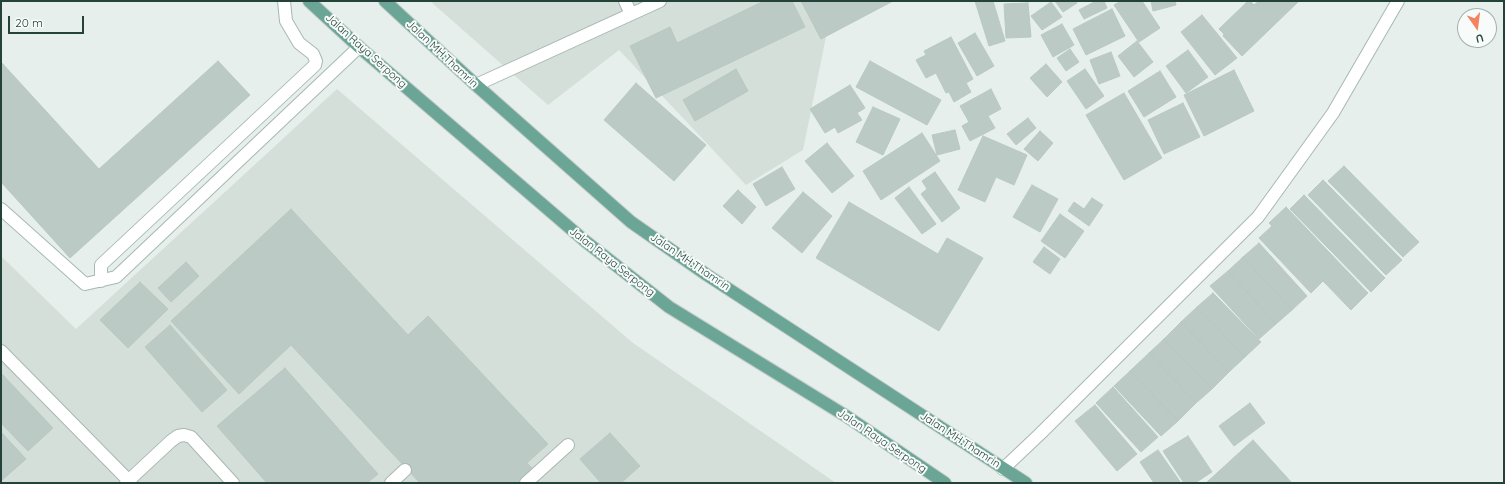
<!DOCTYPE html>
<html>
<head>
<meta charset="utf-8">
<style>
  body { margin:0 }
  #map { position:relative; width:1505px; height:484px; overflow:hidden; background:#e6efeb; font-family:Quicksand,sans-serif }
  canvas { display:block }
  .frame { position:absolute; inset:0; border:2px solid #24423a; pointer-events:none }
  .north { position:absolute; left:1457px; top:8px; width:40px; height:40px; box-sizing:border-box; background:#f7fbf9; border:1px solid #a3b1ad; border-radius:50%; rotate:166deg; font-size:11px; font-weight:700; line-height:16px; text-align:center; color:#24423a }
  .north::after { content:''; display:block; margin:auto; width:14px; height:18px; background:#f4845f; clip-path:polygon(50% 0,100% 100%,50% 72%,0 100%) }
  .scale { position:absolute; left:8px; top:16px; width:76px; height:18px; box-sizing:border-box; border:2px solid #24423a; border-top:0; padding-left:5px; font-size:12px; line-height:14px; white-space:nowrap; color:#24423a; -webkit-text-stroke:3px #f7fbf9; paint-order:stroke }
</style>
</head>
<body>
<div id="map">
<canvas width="1505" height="484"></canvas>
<div class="frame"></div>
<div class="north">U</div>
<div class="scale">20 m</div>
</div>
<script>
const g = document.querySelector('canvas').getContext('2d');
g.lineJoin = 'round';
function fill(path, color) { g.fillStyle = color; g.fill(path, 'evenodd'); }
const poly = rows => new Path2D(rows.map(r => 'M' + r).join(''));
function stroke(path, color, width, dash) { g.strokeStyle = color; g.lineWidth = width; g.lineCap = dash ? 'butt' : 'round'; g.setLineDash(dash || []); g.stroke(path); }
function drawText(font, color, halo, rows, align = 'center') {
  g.font = font + ' Quicksand,sans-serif'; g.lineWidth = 4; g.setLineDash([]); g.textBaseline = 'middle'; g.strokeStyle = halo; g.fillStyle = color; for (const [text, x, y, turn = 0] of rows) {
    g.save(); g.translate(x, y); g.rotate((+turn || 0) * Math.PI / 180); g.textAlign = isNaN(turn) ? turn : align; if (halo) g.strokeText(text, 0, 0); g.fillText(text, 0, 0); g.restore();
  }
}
const built = poly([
  [430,1,879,1,828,27,803,150,746,185,619,50,548,105],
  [337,89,633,343,836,483,1,483,1,256,76,329]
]);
const building = poly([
  [764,1,792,1,805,27,656,98,630,46,670,27,677,43,764,1],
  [801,1,893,1,821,39,801,1],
  [975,1,993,1,1005,41,989,46,975,1],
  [1055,1,1076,1,1077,3,1063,12,1055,1],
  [1096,1,1104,1,1107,8,1084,19,1079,10,1096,1],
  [1121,1,1142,1,1160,28,1139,42,1114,5,1121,1],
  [1151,1,1175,1,1176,5,1153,11,1151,1],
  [1248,1,1250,1,1254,5,1259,1,1299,1,1242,56,1223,36,1224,34,1219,29,1248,1],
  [1051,2,1062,17,1042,30,1031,16,1051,2],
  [1028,3,1031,37,1006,38,1004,4,1028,3],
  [1112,9,1125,36,1086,55,1073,29,1112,9],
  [1202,15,1237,58,1215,75,1181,32,1202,15],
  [1062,24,1074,45,1053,57,1041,35,1062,24],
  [975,33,994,66,977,76,958,43,975,33],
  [951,37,973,79,966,83,971,92,954,102,949,92,946,93,936,73,926,78,916,60,926,55,924,51,951,37],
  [1137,41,1153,62,1134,77,1118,56,1137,41],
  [1070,49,1079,62,1066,71,1057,58,1070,49],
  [1188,50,1208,77,1186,93,1166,66,1188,50],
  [1111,52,1120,76,1099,84,1090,60,1111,52],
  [218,61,250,95,70,258,1,182,1,62,99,169,218,61],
  [870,61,941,100,927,125,856,87,870,61],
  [1046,64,1062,82,1047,97,1030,78,1046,64],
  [736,69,748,91,695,121,683,100,736,69],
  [1085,69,1104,96,1086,109,1067,81,1085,69],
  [1234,70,1254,111,1204,136,1184,95,1234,70],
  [1160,71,1176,97,1144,117,1128,91,1160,71],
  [636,83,706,145,674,181,604,120,636,83],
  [850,85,865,108,857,113,862,120,838,133,835,127,825,133,810,109,850,85],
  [991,89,1001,109,988,116,995,128,970,141,962,126,969,122,960,106,991,89],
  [1124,93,1162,158,1124,180,1086,115,1124,93],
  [1183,103,1200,137,1164,154,1148,120,1183,103],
  [873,107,900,119,883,155,856,142,873,107],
  [1028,118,1036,128,1016,145,1007,134,1028,118],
  [955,130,960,149,937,155,932,135,955,130],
  [1040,131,1053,143,1038,161,1024,149,1040,131],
  [922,133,940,161,881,200,863,171,922,133],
  [983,136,1027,155,1014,185,996,177,985,202,958,190,983,136],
  [827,143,854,176,832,193,805,161,827,143],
  [1344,166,1419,242,1403,257,1328,181,1344,166],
  [782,167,795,189,766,206,753,184,782,167],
  [935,172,960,208,942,222,921,194,927,189,922,181,935,172],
  [1323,180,1402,260,1386,275,1308,195,1323,180],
  [1032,185,1058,199,1040,232,1013,217,1032,185],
  [909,187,936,224,922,234,895,198,909,187],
  [738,190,756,207,742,224,723,206,738,190],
  [803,192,832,216,802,253,772,228,803,192],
  [1304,195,1385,278,1371,292,1290,209,1304,195],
  [1092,198,1103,205,1089,226,1068,211,1074,202,1084,209,1092,198],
  [849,202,938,254,947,238,983,258,939,331,816,258,849,202],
  [1286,207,1368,293,1351,310,1323,281,1311,293,1259,238,1272,226,1269,223,1286,207],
  [291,209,408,335,428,316,548,444,527,463,535,471,523,483,420,483,291,345,239,394,171,321,291,209],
  [1060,214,1084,231,1065,258,1041,241,1060,214],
  [1259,243,1307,296,1292,310,1243,257,1259,243],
  [1044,247,1060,259,1050,274,1033,262,1044,247],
  [1243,257,1292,310,1276,324,1228,271,1243,257],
  [186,262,199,276,171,302,158,288,186,262],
  [1228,271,1276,324,1259,339,1210,286,1228,271],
  [140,282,168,309,128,348,100,320,140,282],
  [1213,293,1261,342,1245,357,1197,307,1213,293],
  [1197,307,1245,357,1229,372,1181,322,1197,307],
  [1181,322,1229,372,1212,389,1164,339,1181,322],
  [170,325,227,390,202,412,145,347,170,325],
  [1164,339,1212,389,1196,403,1149,353,1164,339],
  [1149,353,1196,403,1178,421,1130,371,1149,353],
  [285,368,378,474,367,483,267,483,217,426,285,368],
  [1130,371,1178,421,1161,436,1114,386,1130,371],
  [1,373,53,428,28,451,1,423,1,373],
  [1113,387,1158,437,1141,452,1096,403,1113,387],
  [1250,403,1265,423,1234,446,1219,426,1250,403],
  [1095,405,1137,454,1117,471,1075,421,1095,405],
  [1,432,26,459,1,481,1,432],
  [610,433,640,466,621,483,601,483,580,459,610,433],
  [1188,436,1212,472,1195,483,1184,483,1163,451,1188,436],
  [1253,440,1292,483,1206,483,1253,440],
  [1158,450,1181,483,1154,483,1140,462,1158,450]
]);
const service = poly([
  [625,1,631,14],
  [476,85,660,1],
  [1,209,85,284,116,277,359,47],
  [101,281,101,265,315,65,316,61,313,54,299,43,286,21,284,1],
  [1,351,131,483],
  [1003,469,1041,433,1258,217,1333,113,1398,1],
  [126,483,171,441,178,436,184,435,191,437,233,483],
  [391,483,405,470],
  [526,483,568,445]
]);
const primary = poly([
  [309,1,359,47,585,241,669,307,846,416,945,483],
  [385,1,476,85,631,222,707,275,1026,483]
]);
const streetNames = [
  ["Jalan Raya Serpong",366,51,42],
  ["Jalan MH.Thamrin",442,54,43],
  ["Jalan Raya Serpong",612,262,38],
  ["Jalan MH.Thamrin",690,262,34],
  ["Jalan MH.Thamrin",960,440,33],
  ["Jalan Raya Serpong",882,441,34]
];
fill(built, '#d4dfda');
fill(building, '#bbcac4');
stroke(building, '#b8c9c2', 1);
stroke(service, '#a8b8b2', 14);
stroke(primary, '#c2cac8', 14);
stroke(service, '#fff', 12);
stroke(primary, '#6aa596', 12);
drawText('11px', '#24423a', '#f7fbf9', streetNames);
</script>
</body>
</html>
